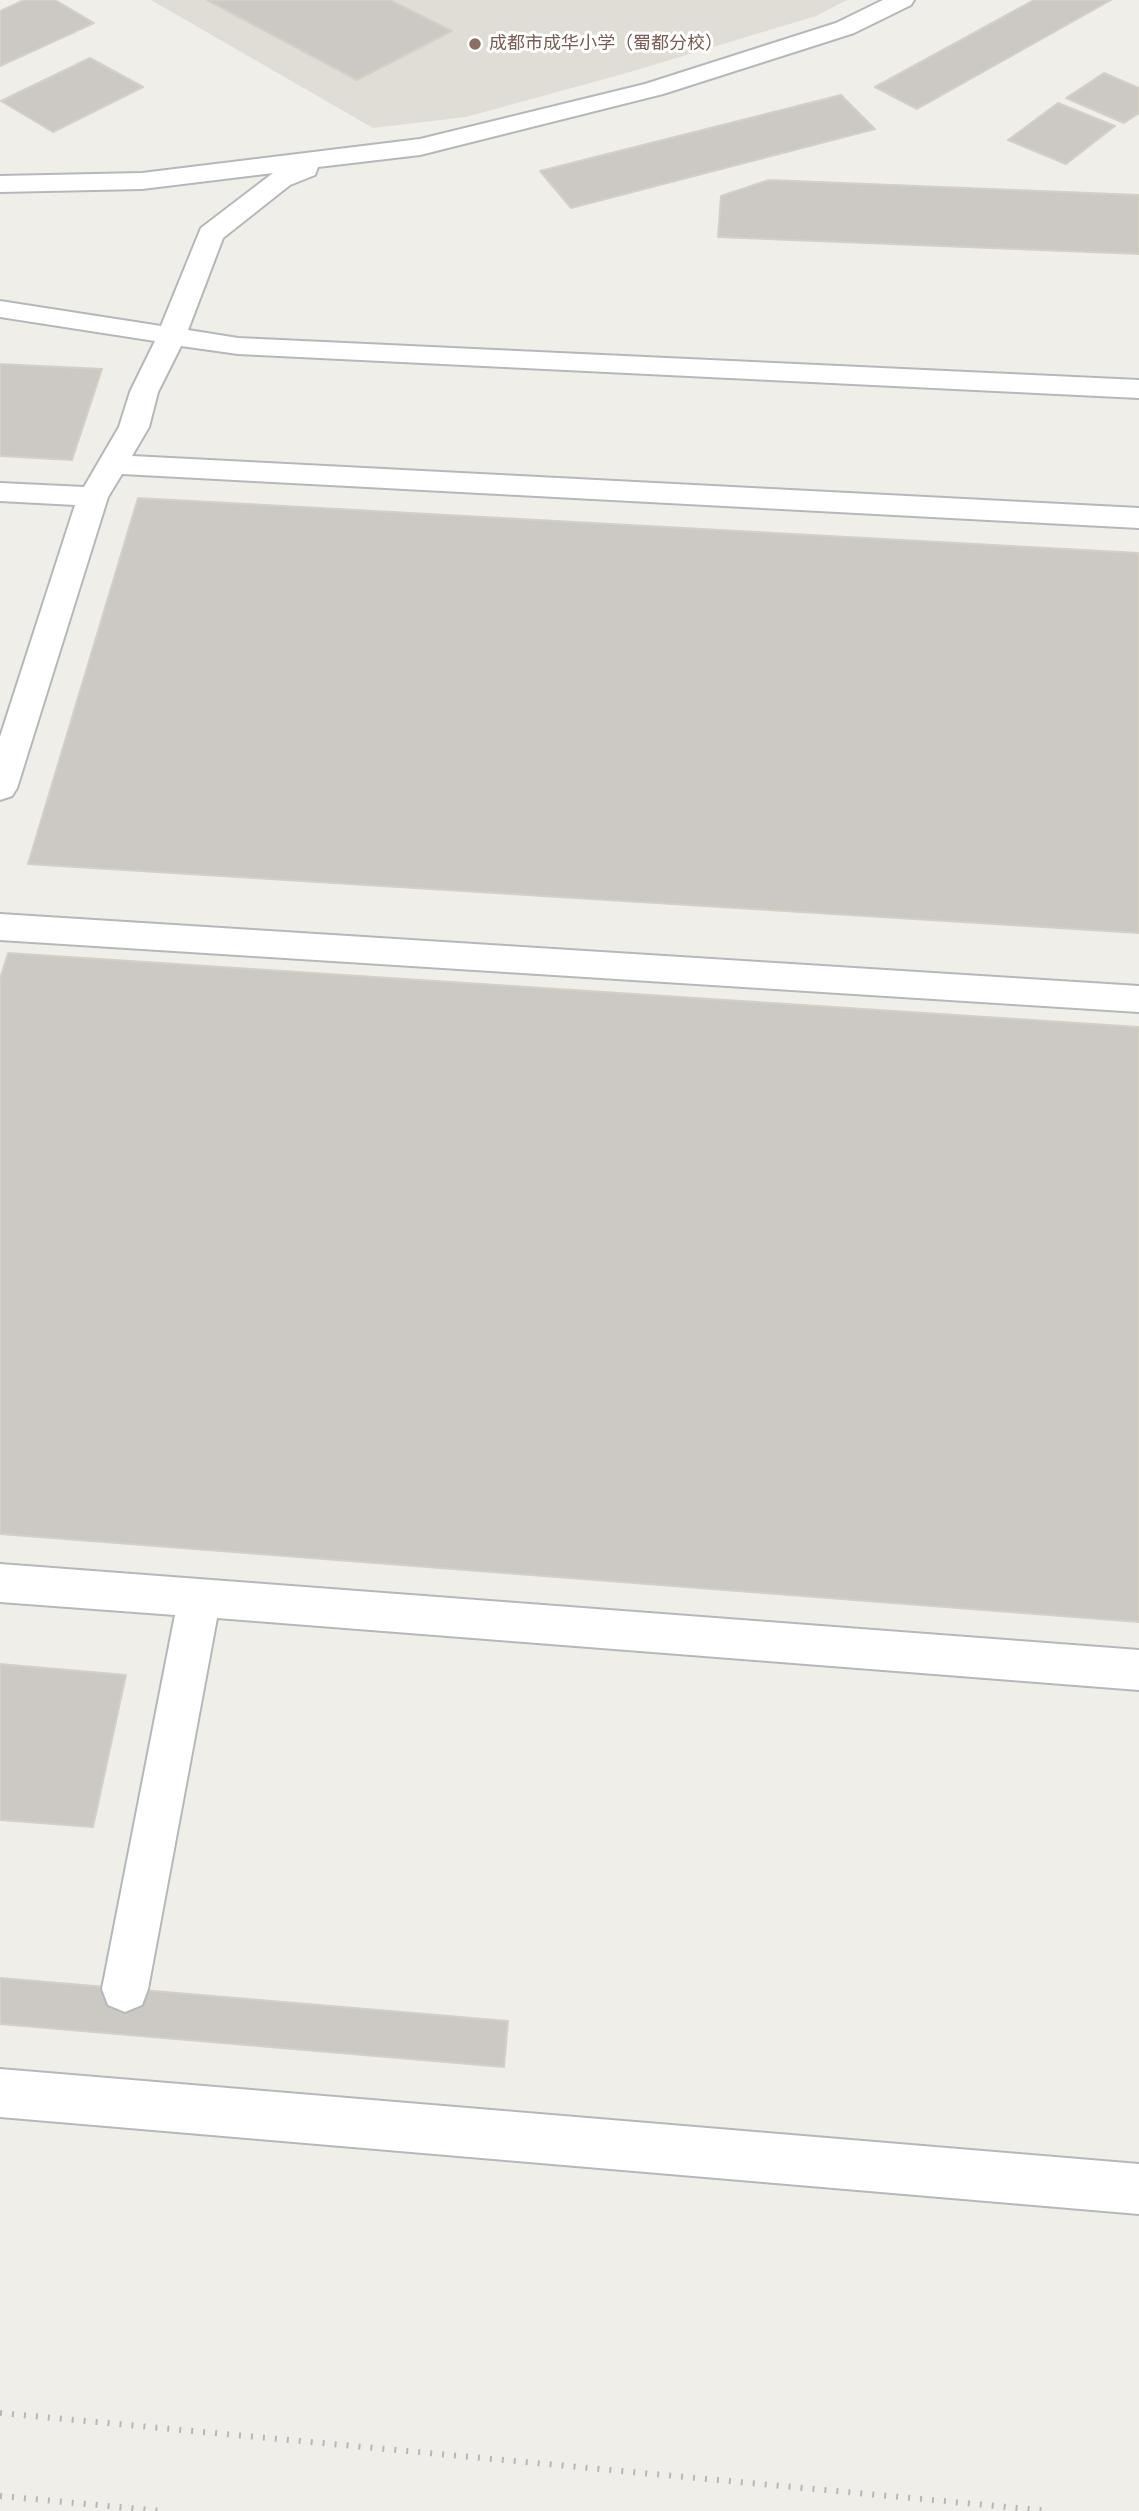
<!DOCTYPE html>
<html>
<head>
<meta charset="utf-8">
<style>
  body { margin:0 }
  canvas { display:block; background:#f0eee8 }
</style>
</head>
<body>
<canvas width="1139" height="2511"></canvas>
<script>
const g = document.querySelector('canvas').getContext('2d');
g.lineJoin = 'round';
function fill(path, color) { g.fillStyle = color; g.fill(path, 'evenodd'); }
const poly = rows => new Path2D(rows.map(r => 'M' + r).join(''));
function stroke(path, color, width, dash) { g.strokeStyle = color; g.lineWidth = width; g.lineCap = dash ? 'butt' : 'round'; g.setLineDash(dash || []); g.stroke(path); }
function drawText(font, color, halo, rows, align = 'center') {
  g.font = font + ' Quicksand,"Noto Sans SC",sans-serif'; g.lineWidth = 6; g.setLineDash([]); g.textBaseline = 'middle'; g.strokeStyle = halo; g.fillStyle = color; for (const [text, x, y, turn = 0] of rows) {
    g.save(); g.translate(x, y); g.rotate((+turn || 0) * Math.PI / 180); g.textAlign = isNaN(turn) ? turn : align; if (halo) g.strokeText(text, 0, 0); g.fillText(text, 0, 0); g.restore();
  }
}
const education = poly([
  [151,0,847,0,816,16,630,72,466,117,373,128]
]);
const building = poly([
  [24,0,55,0,94,23,0,66,0,11,24,0],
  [207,0,390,0,452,31,357,80,207,0],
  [1034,0,1111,0,917,109,875,87,1034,0],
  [90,58,143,87,53,132,1,101,90,58],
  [1104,73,1139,88,1139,113,1124,123,1066,98,1104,73],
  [841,95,875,129,571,208,540,171,841,95],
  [1058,103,1115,126,1066,164,1008,140,1058,103],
  [769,180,1139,195,1139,254,718,237,721,196,769,180],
  [0,364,102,369,72,460,0,456,0,364],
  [138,498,1139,553,1139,933,28,864,138,498],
  [8,953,1139,1027,1139,1622,0,1534,0,979,8,953],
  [0,1664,126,1675,93,1827,0,1820,0,1664],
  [0,1978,508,2021,504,2067,0,2024,0,1978]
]);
const minor = poly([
  [883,0,914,0,911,5,854,33,663,94,420,155,318,167,315,175,290,185,223,238,188,330,238,338,1139,380,1139,398,238,354,181,346,158,392,149,427,132,456,1139,508,1139,528,122,474,108,497,17,788,12,796,0,800,0,737,75,505,0,501,0,483,84,487,119,427,130,392,155,341,0,317,0,301,161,326,201,228,273,173,142,189,0,192,0,176,142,173,420,139,645,84,836,23,883,0],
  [0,914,1139,986,1139,1012,0,940,0,914],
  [0,1564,1139,1650,1139,1690,217,1618,148,1989,142,2005,125,2012,108,2005,102,1989,175,1615,0,1602,0,1564],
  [0,2069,1139,2164,1139,2214,0,2117,0,2069]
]);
const rail = poly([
  [0,2413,1050,2511],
  [0,2496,162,2511]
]);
const markers = [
  [475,44,7,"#8d6e63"]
];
const farEducationnames = [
  ["成都市成华小学（蜀都分校）",489,44]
];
fill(education, '#e0ddd6');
fill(building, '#ccc9c4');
stroke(building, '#d5d0c6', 2);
stroke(minor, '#b5b8bb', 4);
fill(minor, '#fff');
stroke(rail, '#b6b7b7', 6, [2, 10]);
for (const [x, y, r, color] of markers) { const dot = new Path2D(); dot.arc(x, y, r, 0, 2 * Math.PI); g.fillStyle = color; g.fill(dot); stroke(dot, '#fff', 2.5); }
drawText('18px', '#785e54', '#fff', farEducationnames, 'left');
</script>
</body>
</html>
